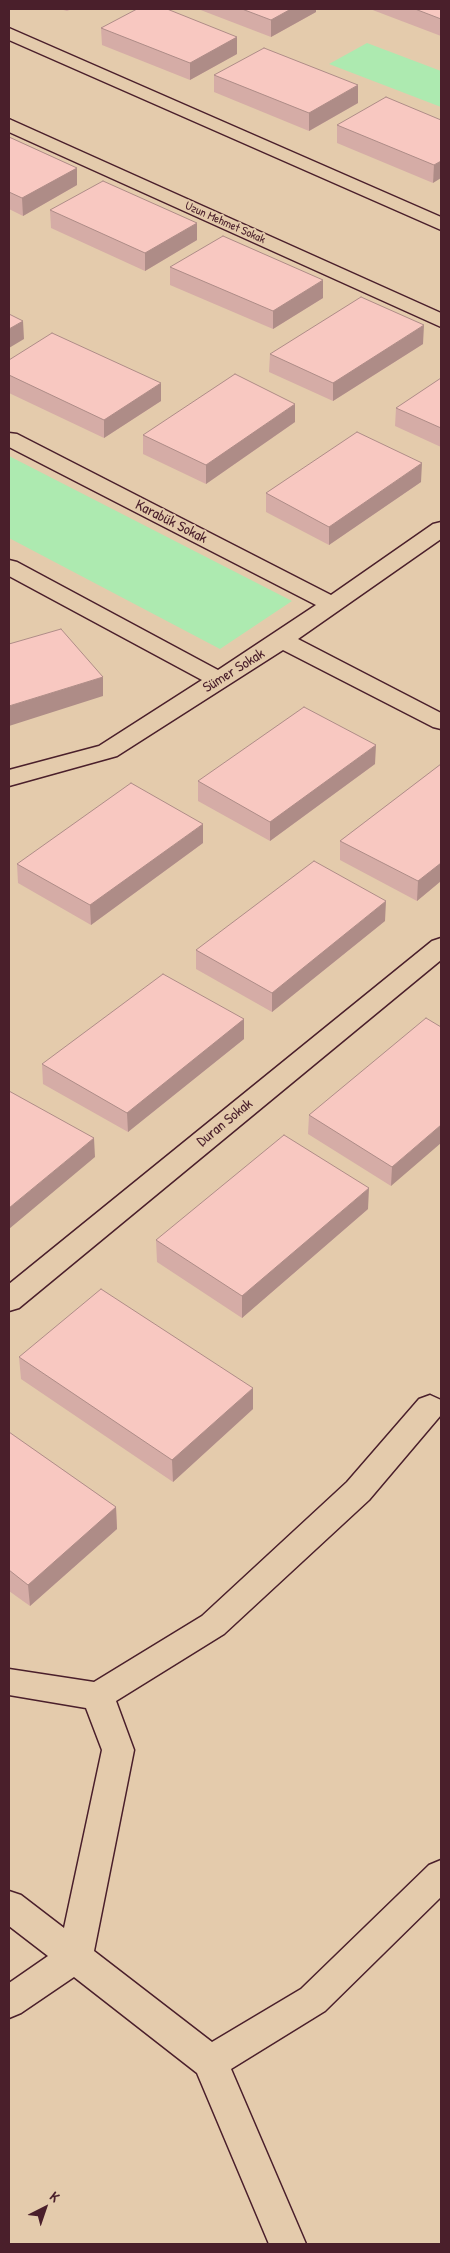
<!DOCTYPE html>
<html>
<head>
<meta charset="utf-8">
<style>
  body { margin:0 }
  #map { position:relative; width:450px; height:2253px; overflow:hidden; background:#e4cbac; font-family:"Patrick Hand",sans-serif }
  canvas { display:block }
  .frame { position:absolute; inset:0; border:10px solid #4a1f2b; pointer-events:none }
  .north { position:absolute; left:20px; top:2183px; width:50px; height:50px; -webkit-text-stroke:4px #e4cbac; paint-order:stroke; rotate:41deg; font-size:14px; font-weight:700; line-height:20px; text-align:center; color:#4a1f2b }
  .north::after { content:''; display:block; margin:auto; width:18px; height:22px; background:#4a1f2b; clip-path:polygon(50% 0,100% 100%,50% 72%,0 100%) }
</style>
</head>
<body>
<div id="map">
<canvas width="450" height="2253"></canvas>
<div class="frame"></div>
<div class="north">K</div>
</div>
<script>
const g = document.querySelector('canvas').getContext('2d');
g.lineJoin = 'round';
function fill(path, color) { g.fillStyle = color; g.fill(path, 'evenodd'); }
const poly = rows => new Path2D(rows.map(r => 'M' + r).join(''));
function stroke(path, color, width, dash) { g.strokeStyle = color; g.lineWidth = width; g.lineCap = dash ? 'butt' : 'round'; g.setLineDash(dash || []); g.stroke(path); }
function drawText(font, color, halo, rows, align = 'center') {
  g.font = font + ' "Patrick Hand",sans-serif'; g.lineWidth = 4; g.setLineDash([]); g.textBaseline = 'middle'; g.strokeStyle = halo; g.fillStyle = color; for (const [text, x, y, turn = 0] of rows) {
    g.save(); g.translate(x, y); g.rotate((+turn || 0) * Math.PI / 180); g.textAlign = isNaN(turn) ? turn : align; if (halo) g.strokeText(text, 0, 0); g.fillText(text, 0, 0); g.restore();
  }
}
const green = poly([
  [367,43,441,71,441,107,329,64],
  [9,456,292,601,220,649,9,538]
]);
const street = poly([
  [9,28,441,217,441,230,9,40,9,28],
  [9,119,441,313,441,327,9,132,9,119],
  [9,433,17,434,331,595,433,524,441,522,441,539,298,639,441,713,441,729,433,727,283,650,117,756,9,786,9,770,99,746,202,680,9,576,9,560,17,562,218,670,316,605,9,447,9,433],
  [441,938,441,960,19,1308,9,1311,9,1284,432,941,441,938],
  [430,1395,441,1400,441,1415,369,1500,224,1634,116,1701,134,1750,94,1951,212,2042,301,1989,429,1865,441,1860,441,1897,325,2011,231,2069,306,2244,269,2244,197,2073,74,1977,21,2013,9,2018,9,1983,48,1956,9,1926,9,1891,21,1895,64,1928,102,1750,86,1708,9,1695,9,1669,94,1682,202,1616,347,1482,419,1399,430,1395]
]);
const wall = poly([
  [60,9,72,9,67,11],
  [198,9,316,9,316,12,271,37],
  [370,9,441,9,441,36],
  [101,28,237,37,237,54,190,80,102,45],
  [214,75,358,103,309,131,214,92],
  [441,120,433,183,337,143,337,125],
  [9,137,77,168,77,185,23,216,9,209],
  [50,210,197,240,145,271,51,228],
  [170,267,323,298,273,329,170,285],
  [423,344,333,401,269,372,270,354],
  [9,360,161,401,104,438,9,393],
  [441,378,441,447,395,426,396,408],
  [295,422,206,484,143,454,143,435],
  [421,482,329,545,266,512,266,493],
  [375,764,270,841,198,801,198,781],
  [441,764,441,881,417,901,340,860,340,841],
  [203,843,91,925,18,883,17,864],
  [385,921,272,1012,196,969,196,950],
  [244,1019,244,1039,128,1132,43,1084,42,1064],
  [441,1027,391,1186,308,1134,309,1115],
  [368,1209,242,1318,157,1262,156,1240],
  [19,1357,253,1409,173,1482,21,1379],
  [9,1432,116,1507,117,1529,30,1606,9,1591]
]);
const shadedWall = poly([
  [291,9,316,9,316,12,271,37,271,20],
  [237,37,237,54,190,80,190,63],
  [358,85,358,103,309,131,309,113],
  [441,161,441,178,433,183,434,165],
  [77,168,77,185,23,216,22,198],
  [197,223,197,240,145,271,145,253],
  [323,280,323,298,273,329,273,311],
  [23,321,24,339,9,348,9,329],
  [424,325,423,344,333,401,333,383],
  [161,383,161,401,104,438,104,420],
  [295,404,295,422,206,484,206,465],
  [422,463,421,482,329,545,329,527],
  [103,677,103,696,9,726,9,706],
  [376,745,375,764,270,841,270,822],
  [203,824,203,843,91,925,90,905],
  [441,863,441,881,417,901,418,881],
  [386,901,385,921,272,1012,272,993],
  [244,1019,244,1039,128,1132,127,1113],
  [441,1125,441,1143,391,1186,392,1167],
  [94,1138,95,1157,9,1229,9,1208],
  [369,1188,368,1209,242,1318,242,1296],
  [253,1388,253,1409,173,1482,172,1460],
  [116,1507,117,1529,30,1606,28,1585]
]);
const building = poly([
  [137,9,167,9,237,37,190,63,101,28,137,9],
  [242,9,291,9,271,20,242,9],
  [415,9,441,9,441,19,415,9],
  [264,48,358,85,309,113,214,75,264,48],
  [386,97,441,120,441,161,434,165,337,125,386,97],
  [9,137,77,168,22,198,9,192,9,137],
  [103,181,197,223,145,253,50,210,103,181],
  [223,236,323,280,273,311,170,267,223,236],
  [361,297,424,325,333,383,270,354,361,297],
  [9,314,23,321,9,329,9,314],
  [52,333,161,383,104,420,9,375,9,360,52,333],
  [235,374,295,404,206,465,143,435,235,374],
  [441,378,441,428,396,408,441,378],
  [357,432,422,463,329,527,266,493,357,432],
  [61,629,103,677,9,706,9,644,61,629],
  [304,707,376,745,270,822,198,781,304,707],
  [441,764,441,863,418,881,340,841,441,764],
  [131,783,203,824,90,905,17,864,131,783],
  [314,861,386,901,272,993,196,950,314,861],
  [163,974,244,1019,127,1113,42,1064,163,974],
  [426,1018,441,1027,441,1125,392,1167,309,1115,426,1018],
  [9,1091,94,1138,9,1208,9,1091],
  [284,1135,369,1188,242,1296,156,1240,284,1135],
  [101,1289,253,1388,172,1460,19,1357,101,1289],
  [9,1432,116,1507,28,1585,9,1570,9,1432]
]);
const farStreetnames = [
  ["Uzun Mehmet Sokak",225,223,24]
];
const streetNames = [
  ["Karabük Sokak",171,522,27],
  ["Sümer Sokak",234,671,-32],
  ["Duran Sokak",225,1123,-39]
];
fill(green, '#adeab0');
stroke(street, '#4a1f2b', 3);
fill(street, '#e4cbac');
fill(wall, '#d5aca6');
fill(shadedWall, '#ae8c87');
fill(building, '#f8c8c1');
stroke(building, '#ae8c87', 1);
drawText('12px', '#4a1f2b', '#e4cbac', farStreetnames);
drawText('15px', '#4a1f2b', '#e4cbac', streetNames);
</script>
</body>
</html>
